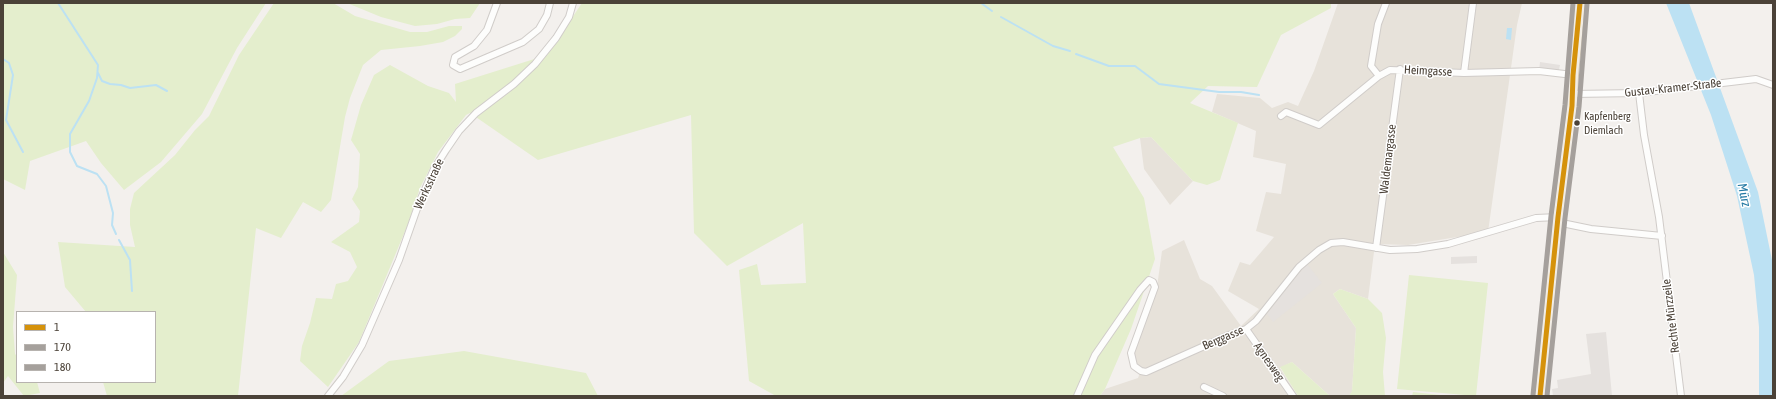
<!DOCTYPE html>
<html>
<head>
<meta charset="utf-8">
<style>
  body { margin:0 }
  #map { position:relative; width:1776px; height:399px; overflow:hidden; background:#f3f0ed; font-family:"Asap Condensed",sans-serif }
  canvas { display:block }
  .frame { position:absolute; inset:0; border:4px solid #4b4238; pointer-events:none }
  .legend { position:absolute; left:16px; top:311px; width:140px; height:72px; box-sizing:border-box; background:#fff; border:1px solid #b7b3af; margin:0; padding:5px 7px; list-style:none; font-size:12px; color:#4b4238 }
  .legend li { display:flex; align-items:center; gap:8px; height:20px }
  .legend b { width:20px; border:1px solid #b7b3af }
</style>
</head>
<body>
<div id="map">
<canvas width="1776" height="399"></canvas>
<div class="frame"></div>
<ul class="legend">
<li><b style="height:5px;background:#d5920b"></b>1</li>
<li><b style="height:5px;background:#a5a09c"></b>170</li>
<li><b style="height:5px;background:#a5a09c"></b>180</li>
</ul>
</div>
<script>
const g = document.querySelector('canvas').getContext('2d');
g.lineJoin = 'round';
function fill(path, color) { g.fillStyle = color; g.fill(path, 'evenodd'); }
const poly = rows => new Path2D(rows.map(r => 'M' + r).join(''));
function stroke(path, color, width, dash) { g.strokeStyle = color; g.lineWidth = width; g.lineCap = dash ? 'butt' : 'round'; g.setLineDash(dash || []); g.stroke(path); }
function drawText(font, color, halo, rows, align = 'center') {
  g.font = font + ' "Asap Condensed",sans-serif'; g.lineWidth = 3; g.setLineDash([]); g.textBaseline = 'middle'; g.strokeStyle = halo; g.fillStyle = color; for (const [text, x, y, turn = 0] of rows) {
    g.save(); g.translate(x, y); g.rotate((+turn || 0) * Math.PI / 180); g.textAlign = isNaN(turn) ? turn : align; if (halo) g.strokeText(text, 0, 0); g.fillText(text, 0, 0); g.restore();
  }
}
const residential = poly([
  [1338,3,1522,3,1517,25,1488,232,1408,245,1375,244,1368,299,1340,289,1333,294,1356,328,1352,392,1349,396,1330,396,1292,362,1280,368,1298,396,1100,396,1105,389,1138,378,1142,368,1136,364,1133,354,1156,294,1162,251,1184,240,1200,279,1212,286,1241,326,1259,309,1228,291,1240,262,1250,265,1274,237,1256,231,1266,192,1281,194,1286,164,1253,157,1256,131,1212,112,1217,94,1260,98,1272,108,1288,102,1298,106,1314,71],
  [1151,137,1193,181,1170,205,1144,169,1140,138]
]);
const green = poly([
  [3,3,266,3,237,48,202,114,161,162,124,190,101,163,86,141,30,161,25,190,3,179],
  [274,3,333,3,355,16,410,32,427,32,449,26,462,26,462,29,455,36,443,42,420,46,381,50,363,65,350,98,345,117,331,200,321,212,303,202,281,238,256,228,238,396,107,396,103,382,155,382,155,312,86,312,65,287,58,242,135,247,130,225,130,209,134,193,175,155,195,130,209,116,239,55],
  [347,3,480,3,470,18,455,19,437,24,415,26,381,17],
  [582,3,1331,3,1331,8,1281,35,1257,87,1208,86,1190,103,1238,123,1220,180,1207,185,1193,181,1151,137,1140,138,1113,147,1144,198,1155,259,1131,329,1105,389,1100,396,776,396,749,381,739,270,757,264,761,285,806,283,803,223,727,266,694,233,691,115,538,160,470,113,466,115,438,152,420,188,408,224,359,342,328,387,300,361,302,346,310,323,316,298,332,299,336,284,348,281,357,267,350,252,331,242,359,222,360,211,352,199,358,187,360,154,351,140,361,105,374,75,390,65,428,86,449,93,456,102,455,84,547,55],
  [3,252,17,275,13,327,15,354,17,356,17,382,37,382,40,393,24,396,8,376,3,383],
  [1409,275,1488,283,1476,396,1397,389],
  [1340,289,1368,299,1382,313,1386,338,1383,372,1385,396,1349,396,1352,391,1356,328,1333,294],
  [464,351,586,373,598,396,341,396,389,361],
  [1292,362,1330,396,1298,396,1280,367],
  [1413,392,1449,396,1412,396]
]);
const parking = poly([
  [1540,62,1560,65,1558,74,1539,71],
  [1477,256,1477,263,1451,264,1451,257],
  [1307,264,1322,283,1273,322,1267,314,1281,295],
  [1606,332,1612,396,1553,396,1552,389,1558,388,1557,380,1591,374,1586,334]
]);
const water = poly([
  [1666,3,1689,3,1758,192,1773,265,1773,396,1759,396,1759,327,1754,275,1737,196,1711,115],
  [1507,28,1512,28,1511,40,1506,39]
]);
const stream = poly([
  [58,3,98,65,97,78,89,101,70,134,70,152,77,166,97,174,106,186,113,213,112,225,116,234],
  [981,3,992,11],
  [1001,17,1053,46,1070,51],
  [1076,54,1109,66,1135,66,1159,84,1219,92,1241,92,1259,95],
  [3,59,9,63,13,75,6,120,23,152],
  [98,73,102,81,110,84,121,85,130,88,156,85,167,91],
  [119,240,130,260,132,291]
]);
const minor = poly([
  [497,3,487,30,474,46,455,57,453,65,460,69,523,42,539,29,547,15,550,3],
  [1464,73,1473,3],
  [1379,76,1371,66,1378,24,1386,3],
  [1639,93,1644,135,1659,217,1681,396],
  [1572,94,1639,93,1756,79,1773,85],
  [1281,116,1286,112,1319,125,1379,76,1390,70,1464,73,1539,71,1573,75],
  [1557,222,1591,229,1662,236],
  [1376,248,1400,69],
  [1246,329,1293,396],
  [1204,387,1223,396],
  [328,396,343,377,362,345,399,260,419,203,434,169,446,150,459,131,476,113,514,84,535,64,556,38,569,17,573,3],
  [1077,396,1095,355,1140,290,1149,280,1153,282,1155,287,1131,353,1134,366,1141,371,1146,372,1229,335,1246,329,1256,321,1299,267,1319,250,1331,243,1343,242,1390,250,1417,249,1448,244,1536,218,1558,217]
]);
const primary = poly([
  [1540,396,1558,217,1572,106,1573,75,1580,3]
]);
const bus1 = poly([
  [1540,396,1558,217,1572,106,1573,75,1580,3]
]);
const bus2 = poly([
  [1547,396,1565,218,1579,107,1587,4]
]);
const bus3 = poly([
  [1533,395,1551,216,1565,105,1573,3]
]);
const markers = [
  [1577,123,3.5,"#4b4238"]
];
const busNames = [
  ["Kapfenberg",1584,117],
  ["Diemlach",1584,131]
];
const streetNames = [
  ["Heimgasse",1428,71,3],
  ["Gustav-Kramer-Straße",1673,88,-6],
  ["Waldemargasse",1388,159,-83],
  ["Werksstraße",429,184,-65],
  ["Rechte Mürzzeile",1671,316,-97],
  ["Berggasse",1223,338,-23],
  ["Agnesweg",1269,362,55]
];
const waterNames = [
  ["Mürz",1744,195,78]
];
fill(residential, '#e7e2da');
fill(green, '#e4eecd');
fill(parking, '#e5e1de');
fill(water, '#bce1f3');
stroke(stream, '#bce1f3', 2);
stroke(minor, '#d0ccc9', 8);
stroke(primary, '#d6cbba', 12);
stroke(minor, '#fdfdfc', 6);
stroke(primary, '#f2ede5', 10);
stroke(bus1, '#d5920b', 5);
stroke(bus2, '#a5a09c', 5);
stroke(bus3, '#a5a09c', 5);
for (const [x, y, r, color] of markers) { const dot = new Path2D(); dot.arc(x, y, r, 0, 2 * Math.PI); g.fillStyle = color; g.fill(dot); stroke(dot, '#fff', 1.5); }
drawText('11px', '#4b4238', '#fff', busNames, 'left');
drawText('12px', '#4b4238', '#fff', streetNames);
drawText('italic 13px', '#257aa4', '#fff', waterNames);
</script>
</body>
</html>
